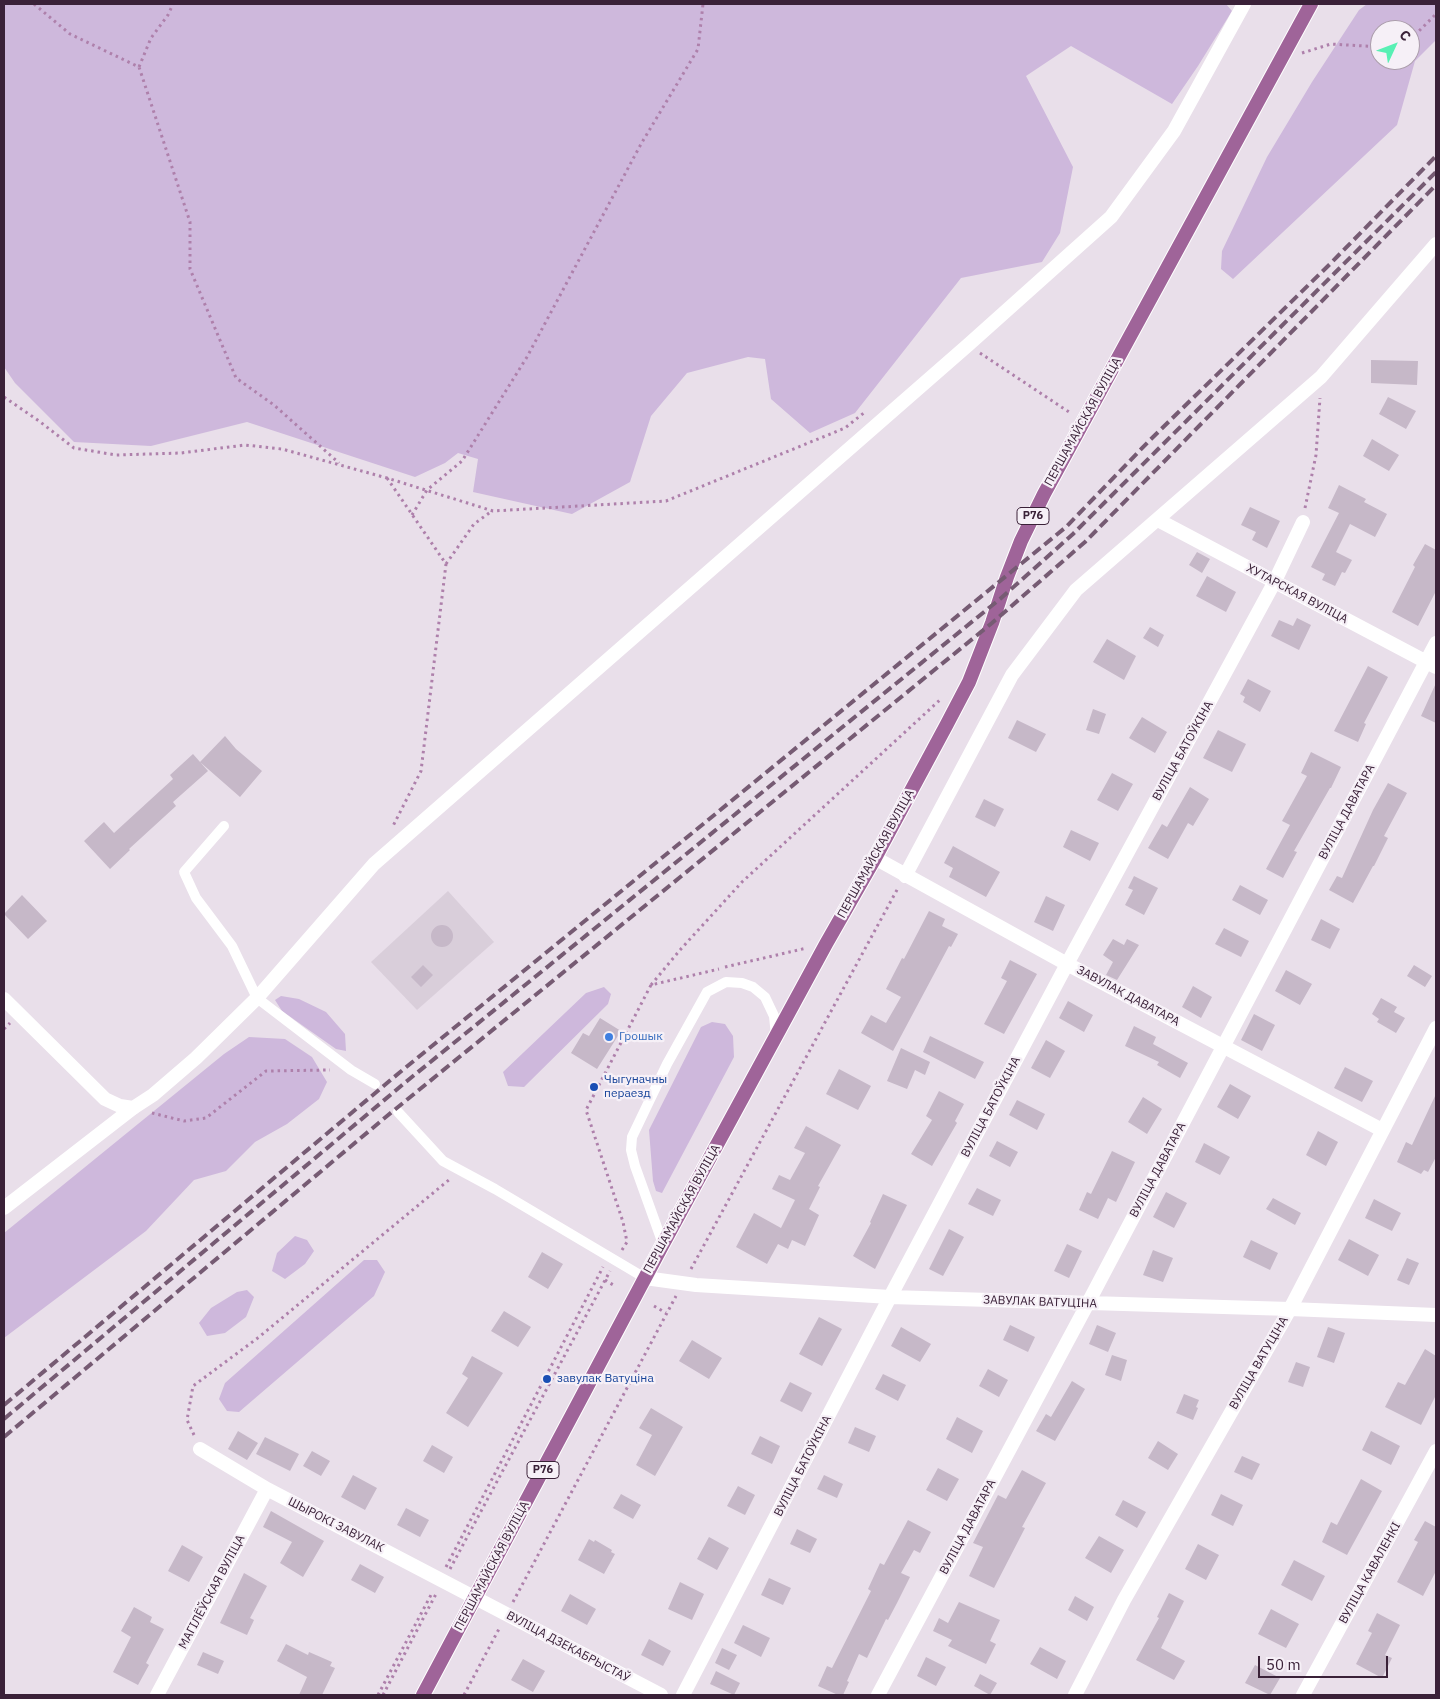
<!DOCTYPE html>
<html>
<head>
<meta charset="utf-8">
<style>
  body { margin:0 }
  #map { position:relative; width:1440px; height:1699px; overflow:hidden; background:#e9dfea; font-family:"IBM Plex Sans",sans-serif }
  canvas { display:block }
  .frame { position:absolute; inset:0; border:5px solid #3a2138; pointer-events:none }
  .north { position:absolute; left:1370px; top:20px; width:50px; height:50px; box-sizing:border-box; background:#f6f0f7; border:1px solid #ab9dab; border-radius:50%; rotate:47deg; font-size:14px; font-weight:700; line-height:20px; text-align:center; color:#3a2138 }
  .north::after { content:''; display:block; margin:auto; width:18px; height:22px; background:#58f0b4; clip-path:polygon(50% 0,100% 100%,50% 72%,0 100%) }
  .scale { position:absolute; left:1258px; top:1656px; width:130px; height:22px; box-sizing:border-box; border:2px solid #3a2138; border-top:0; padding-left:6px; font-size:15px; line-height:18px; white-space:nowrap; color:#3a2138; -webkit-text-stroke:4px #f6f0f7; paint-order:stroke }
</style>
</head>
<body>
<div id="map">
<canvas width="1440" height="1699"></canvas>
<div class="frame"></div>
<div class="north">С</div>
<div class="scale">50 m</div>
</div>
<script>
const g = document.querySelector('canvas').getContext('2d');
g.lineJoin = 'round';
function fill(path, color) { g.fillStyle = color; g.fill(path, 'evenodd'); }
const poly = rows => new Path2D(rows.map(r => 'M' + r).join(''));
function stroke(path, color, width, dash) { g.strokeStyle = color; g.lineWidth = width; g.lineCap = dash ? 'butt' : 'round'; g.setLineDash(dash || []); g.stroke(path); }
function drawText(font, color, halo, rows, align = 'center') {
  g.font = font + ' "IBM Plex Sans",sans-serif'; g.lineWidth = 4.5; g.setLineDash([]); g.textBaseline = 'middle'; g.strokeStyle = halo; g.fillStyle = color; for (const [text, x, y, turn = 0] of rows) {
    g.save(); g.translate(x, y); g.rotate((+turn || 0) * Math.PI / 180); g.textAlign = isNaN(turn) ? turn : align; if (halo) g.strokeText(text, 0, 0); g.fillText(text, 0, 0); g.restore();
  }
}
const built = poly([
  [448,891,494,942,417,1010,371,962]
]);
const green = poly([
  [4,4,1226,4,1232,11,1198,66,1172,104,1071,46,1026,76,1073,167,1060,233,1042,262,961,278,855,413,810,433,771,399,765,359,748,357,687,373,651,416,630,482,572,514,473,492,478,459,458,453,445,463,415,477,247,422,151,446,74,442,15,383,4,367],
  [1367,4,1436,4,1436,40,1415,61,1397,125,1233,279,1221,269,1222,251,1267,157,1312,82,1359,10],
  [1380,30,1410,30,1410,60,1380,60],
  [604,987,611,994,608,1004,524,1087,508,1086,503,1072,586,993],
  [281,996,299,999,326,1012,345,1034,346,1051,336,1049,282,1011,275,1000],
  [712,1022,725,1024,733,1036,734,1057,662,1193,656,1191,653,1181,649,1130,701,1027],
  [249,1037,285,1039,312,1057,327,1082,319,1099,287,1124,255,1142,226,1171,194,1180,146,1231,4,1338,4,1233,224,1054],
  [295,1236,307,1240,314,1251,305,1264,285,1279,272,1271,277,1253],
  [364,1260,377,1260,385,1272,374,1296,239,1412,227,1411,219,1399,225,1383],
  [247,1290,254,1297,246,1317,225,1333,207,1336,199,1323,211,1308,237,1292]
]);
const building = poly([
  [1371,360,1418,361,1417,385,1371,383],
  [1388,397,1416,411,1406,429,1379,414],
  [1372,439,1399,455,1389,471,1363,456],
  [1339,485,1366,499,1364,502,1387,514,1375,537,1350,524,1336,552,1352,560,1345,573,1342,572,1335,586,1322,580,1325,574,1311,567,1339,513,1328,508],
  [1250,507,1280,521,1267,548,1252,540,1256,532,1241,525],
  [1425,544,1436,550,1436,591,1418,626,1392,612,1415,567,1413,565],
  [1197,552,1210,559,1202,573,1189,565],
  [1207,576,1236,592,1226,612,1196,596],
  [1297,618,1311,625,1299,650,1271,636,1279,620,1293,626],
  [1150,627,1164,635,1158,647,1143,638],
  [1107,639,1136,656,1124,680,1093,662],
  [1368,666,1388,677,1364,723,1366,724,1358,742,1334,731],
  [1248,679,1271,691,1260,712,1243,702,1245,697,1240,694],
  [1436,683,1436,723,1421,716],
  [1093,709,1106,714,1099,734,1086,730],
  [1142,717,1167,732,1155,753,1129,738],
  [1017,720,1046,734,1036,752,1008,738],
  [1218,730,1246,744,1232,772,1203,758],
  [225,736,236,749,262,771,240,797,200,762],
  [1311,752,1341,767,1331,788,1330,788,1294,851,1297,852,1283,878,1266,869,1290,825,1282,821,1307,776,1301,773],
  [193,754,208,771,173,802,176,806,129,849,130,850,110,869,84,841,104,822,114,833,173,779,170,775],
  [1112,773,1133,784,1118,811,1097,800],
  [1388,783,1407,793,1384,836,1388,838,1374,866,1373,866,1353,903,1329,890,1337,876,1342,878,1373,810],
  [1190,787,1209,799,1193,826,1188,823,1168,859,1148,848,1162,824,1167,827],
  [984,799,1004,809,995,827,975,817],
  [1071,830,1099,843,1090,861,1063,847],
  [953,846,1000,872,986,897,949,877,953,868,944,863],
  [1134,876,1158,888,1144,915,1125,905,1133,890,1128,888],
  [1240,885,1268,900,1260,915,1232,900],
  [22,895,47,921,28,939,4,914],
  [1046,896,1065,905,1053,931,1034,922],
  [929,911,945,919,942,926,958,934,951,947,949,946,893,1051,861,1033,871,1015,886,1023,901,997,886,989,902,958,904,959],
  [1321,919,1340,929,1330,949,1311,940],
  '431 936a11 11 0 1 1 22 0a11 11 0 1 1-22 0Z',
  [1224,928,1249,941,1241,957,1215,944],
  [1113,939,1124,945,1127,939,1139,945,1117,980,1106,975,1113,962,1103,955],
  [1010,960,1037,974,1004,1034,984,1024,1007,981,1001,978],
  [423,965,433,975,421,987,411,977],
  [1414,965,1432,976,1425,987,1407,976],
  [1286,970,1312,984,1300,1005,1275,991],
  [1193,986,1212,997,1201,1018,1182,1007],
  [1381,998,1397,1007,1394,1012,1405,1018,1396,1033,1377,1022,1379,1019,1372,1014],
  [1068,1001,1093,1015,1084,1032,1059,1018],
  [1254,1014,1275,1025,1262,1051,1241,1040],
  [600,1018,621,1031,597,1069,571,1053,583,1033,589,1036],
  [1134,1026,1156,1037,1153,1044,1188,1063,1180,1078,1157,1065,1159,1062,1125,1046],
  [930,1036,984,1062,975,1079,923,1052],
  [1046,1040,1065,1051,1050,1078,1031,1068],
  [901,1048,930,1062,925,1075,915,1070,907,1089,887,1081],
  [1345,1067,1373,1081,1362,1102,1334,1088],
  [839,1069,871,1086,858,1110,826,1094],
  [1230,1084,1251,1096,1238,1119,1217,1107],
  [939,1091,964,1104,955,1121,957,1123,932,1166,911,1154,932,1120,926,1116],
  [1436,1094,1436,1157,1428,1172,1424,1170,1421,1174,1397,1162,1406,1142,1412,1145],
  [1143,1097,1162,1109,1147,1134,1128,1122],
  [1017,1100,1045,1114,1037,1130,1009,1115],
  [806,1126,841,1145,818,1186,820,1187,809,1209,819,1215,805,1246,792,1240,788,1249,778,1244,767,1264,736,1247,754,1213,781,1228,795,1200,772,1189,779,1175,790,1180,805,1153,794,1148],
  [1318,1131,1338,1142,1326,1166,1306,1155],
  [997,1141,1018,1152,1010,1167,989,1156],
  [1204,1143,1230,1157,1220,1175,1195,1162],
  [1112,1151,1135,1162,1116,1202,1108,1198,1098,1219,1079,1210,1087,1192,1091,1194],
  [977,1188,1001,1200,993,1216,968,1204],
  [1166,1192,1187,1203,1174,1228,1153,1217],
  [883,1194,907,1205,875,1269,853,1256,871,1223,870,1222],
  [1273,1198,1301,1213,1295,1225,1266,1209],
  [1374,1199,1401,1213,1392,1231,1365,1218],
  [949,1229,964,1237,943,1276,929,1269],
  [1349,1239,1379,1255,1368,1276,1338,1260],
  [1251,1240,1278,1253,1270,1270,1243,1257],
  [1067,1244,1082,1251,1069,1278,1054,1271],
  [1153,1250,1173,1258,1163,1282,1143,1275],
  [542,1252,563,1264,548,1289,528,1277],
  [1407,1258,1419,1263,1409,1285,1397,1280],
  [504,1311,531,1327,518,1347,491,1331],
  [819,1317,842,1329,822,1366,799,1354],
  [1010,1325,1035,1337,1028,1352,1003,1340],
  [1097,1325,1116,1333,1108,1352,1089,1344],
  [901,1327,931,1344,920,1362,891,1346],
  [1328,1327,1345,1333,1334,1363,1317,1357],
  [692,1340,722,1358,709,1379,679,1361],
  [1425,1349,1436,1356,1436,1395,1421,1425,1385,1407,1398,1382,1405,1385],
  [1112,1355,1127,1360,1121,1381,1105,1375],
  [472,1356,503,1373,468,1427,446,1413,468,1378,462,1374],
  [1296,1362,1310,1367,1303,1387,1288,1382],
  [988,1369,1008,1380,999,1397,979,1386],
  [883,1374,906,1385,898,1401,875,1389],
  [1072,1381,1085,1389,1055,1441,1036,1431,1046,1414,1051,1417],
  [790,1382,812,1393,802,1412,780,1401],
  [1184,1394,1199,1400,1196,1407,1198,1408,1193,1420,1176,1413],
  [651,1408,683,1427,655,1476,636,1465,652,1435,639,1428],
  [957,1417,983,1431,972,1453,946,1439],
  [855,1427,876,1436,869,1452,848,1443],
  [238,1431,258,1443,247,1460,228,1449],
  [1371,1431,1400,1446,1391,1465,1362,1450],
  [760,1436,780,1446,772,1464,751,1454],
  [265,1437,299,1454,290,1471,256,1454],
  [1158,1441,1178,1454,1168,1470,1148,1458],
  [432,1445,453,1457,444,1473,423,1461],
  [312,1451,330,1461,321,1476,303,1466],
  [1242,1456,1260,1464,1252,1480,1234,1472],
  [938,1468,959,1479,947,1501,926,1490],
  [1022,1470,1046,1483,1022,1527,1025,1528,994,1588,969,1576,983,1547,973,1543,998,1495,1006,1499],
  [353,1475,377,1488,365,1510,341,1497],
  [824,1475,843,1484,837,1498,817,1489],
  [1361,1479,1382,1491,1347,1555,1322,1542,1331,1522,1337,1525],
  [738,1486,755,1495,745,1515,727,1506],
  [621,1494,641,1505,633,1519,613,1508],
  [1221,1494,1243,1505,1233,1526,1211,1515],
  [1123,1500,1146,1512,1137,1528,1115,1515],
  [406,1508,429,1520,420,1537,397,1525],
  [271,1511,324,1541,303,1577,280,1563,292,1542,263,1527],
  [908,1520,931,1532,920,1553,914,1550,901,1573,910,1577,897,1603,888,1620,886,1619,867,1658,859,1654,847,1681,849,1682,843,1695,838,1695,818,1686,827,1666,832,1668,871,1591,868,1589,880,1563,884,1565],
  [1425,1521,1436,1527,1436,1571,1423,1596,1397,1582,1418,1542,1414,1540],
  [797,1529,817,1539,810,1553,790,1544],
  [1099,1536,1124,1550,1111,1573,1085,1558],
  [709,1537,729,1548,717,1570,697,1559],
  [589,1539,594,1542,595,1540,612,1550,611,1552,615,1554,604,1574,578,1560],
  [1198,1544,1219,1555,1206,1580,1185,1569],
  [182,1545,203,1557,189,1582,168,1571],
  [1294,1560,1325,1576,1312,1601,1281,1585],
  [360,1564,384,1577,375,1593,351,1580],
  [244,1573,267,1586,250,1618,254,1620,247,1635,220,1623],
  [769,1578,791,1588,783,1605,761,1595],
  [680,1582,704,1594,692,1620,668,1609],
  [1169,1593,1184,1601,1161,1648,1185,1661,1174,1680,1136,1660,1159,1618,1157,1617],
  [570,1594,596,1609,587,1625,561,1611],
  [1075,1596,1094,1607,1087,1621,1068,1610],
  [959,1602,1000,1620,990,1641,996,1644,986,1664,948,1646,952,1640,933,1631,939,1618,948,1623],
  [134,1607,152,1617,150,1622,164,1629,146,1663,149,1665,138,1685,113,1672,131,1637,121,1631],
  [1271,1609,1299,1624,1286,1648,1258,1634],
  [1377,1613,1400,1625,1385,1655,1392,1658,1382,1678,1356,1664,1372,1633,1368,1631],
  [743,1625,770,1638,761,1657,734,1643],
  [649,1639,671,1651,663,1666,641,1655],
  [286,1644,308,1655,309,1652,332,1662,330,1666,335,1668,322,1695,299,1695,307,1677,277,1661],
  [1040,1647,1066,1661,1057,1679,1030,1664],
  [722,1648,737,1655,729,1670,715,1663],
  [203,1652,224,1661,218,1674,197,1665],
  [926,1657,946,1667,936,1686,917,1676],
  [523,1659,545,1671,533,1692,511,1680],
  [1255,1665,1280,1678,1270,1695,1245,1683],
  [716,1671,740,1683,734,1695,710,1684],
  [980,1674,997,1683,990,1695,974,1686]
]);
const path = poly([
  [34,4,70,34,139,67,190,222,190,269,236,378,274,405,339,463],
  [1410,40,1436,14],
  [1302,53,1331,44,1380,47],
  [139,67,151,38,168,15,173,4],
  [980,353,1072,414],
  [4,397,39,421,74,448,116,455,181,453,245,445,282,449,387,478,493,511,666,501,845,428,865,412],
  [387,478,446,564,421,771,393,826],
  [1305,508,1316,455,1320,398],
  [412,515,427,490,462,461,527,357,641,144,698,49,703,4],
  [446,564,474,524,492,511],
  [725,967,807,948],
  [651,985,680,950,742,882,942,698],
  [4,1029,10,1023],
  [152,1113,184,1121,206,1118,266,1071,330,1070],
  [622,1250,627,1242,623,1222,586,1110,651,985,719,969],
  [691,1269,898,888],
  [605,1280,615,1286],
  [654,1306,666,1313],
  [194,1435,187,1420,193,1386,259,1337,450,1179],
  [446,1567,603,1267],
  [450,1569,610,1271],
  [513,1602,676,1296],
  [378,1695,432,1593],
  [383,1695,436,1594],
  [464,1695,500,1627]
]);
const service = poly([
  [224,826,184,872,196,898,232,946,257,998,351,1070,375,1084],
  [398,1112,443,1161,495,1189,645,1278],
  [663,1244,635,1166,631,1150,632,1137,667,1064,707,992,726,982,742,983,753,987,765,997,774,1016,776,1036]
]);
const minor = poly([
  [1158,520,1436,667],
  [875,858,1067,964,1382,1130],
  [905,876,1012,675,1076,590,1321,377,1436,244],
  [4,1208,133,1108],
  [645,1278,696,1285,890,1297,1290,1309,1436,1315],
  [200,1449,267,1489,661,1695],
  [157,1695,267,1489],
  [683,1695,890,1297,1067,964,1274,583,1303,522],
  [878,1695,1088,1303,1436,643],
  [1075,1695,1124,1600,1290,1309,1436,1028],
  [1303,1695,1436,1451]
]);
const tertiary = poly([
  [4,999,105,1099,120,1106,133,1108,153,1095,196,1058,257,998,374,864,968,345,1111,217,1174,131,1244,4]
]);
const primary = poly([
  [423,1695,663,1244,826,944,875,858,947,724,969,682,992,623,1007,577,1021,541,1044,494,1311,4]
]);
const rail = poly([
  [4,1405,399,1073,1066,527,1148,442,1330,264,1436,156],
  [4,1419,407,1081,1000,599,1073,534,1436,172],
  [4,1437,387,1116,992,623,1085,542,1436,185]
]);
const markers = [
  [609,1037,5,"#3f7fe0"],
  [594,1087,5,"#1a4fb4"],
  [547,1379,5,"#1a4fb4"]
];
const shields = [
  [1033,516,32],
  [543,1470,32]
];
const shieldNames = [
  ["Р76",1033,516],
  ["Р76",543,1470]
];
const streetNames = [
  ["ПЕРШАМАЙСКАЯ ВУЛІЦА",1083,422,-61],
  ["ХУТАРСКАЯ ВУЛІЦА",1297,594,28],
  ["ВУЛІЦА БАТОЎКІНА",1183,751,-61],
  ["ВУЛІЦА ДАВАТАРА",1347,812,-62],
  ["ПЕРШАМАЙСКАЯ ВУЛІЦА",876,854,-61],
  ["ЗАВУЛАК ДАВАТАРА",1128,996,28],
  ["ВУЛІЦА БАТОЎКІНА",991,1107,-62],
  ["ВУЛІЦА ДАВАТАРА",1158,1170,-62],
  ["ПЕРШАМАЙСКАЯ ВУЛІЦА",682,1209,-61],
  ["ЗАВУЛАК ВАТУЦІНА",1040,1302,2],
  ["ВУЛІЦА ВАТУЦІНА",1259,1363,-60],
  ["ВУЛІЦА БАТОЎКІНА",803,1466,-63],
  ["ШЫРОКІ ЗАВУЛАК",336,1525,27],
  ["ВУЛІЦА ДАВАТАРА",968,1527,-62],
  ["ПЕРШАМАЙСКАЯ ВУЛІЦА",492,1566,-62],
  ["ВУЛІЦА КАВАЛЕНКІ",1370,1573,-61],
  ["МАГІЛЁЎСКАЯ ВУЛІЦА",212,1592,-62],
  ["ВУЛІЦА ДЗЕКАБРЫСТАЎ",568,1647,28]
];
const shopNames = [
  ["Грошык",619,1037]
];
const transitNames = [
  ["Чыгуначны",604,1080],
  ["пераезд",604,1094],
  ["завулак Ватуціна",557,1379]
];
fill(built, '#d9ceda');
fill(green, '#ceb8dc');
fill(building, '#c6b8c8');
stroke(primary, '#fff', 16);
stroke(path, '#ae80ab', 3, [2.5, 4]);
stroke(service, '#fff', 10);
stroke(minor, '#fff', 14);
stroke(tertiary, '#fff', 14);
stroke(primary, '#9f6499', 14);
stroke(rail, '#765b73', 4, [10, 5]);
for (const [x, y, r, color] of markers) { const dot = new Path2D(); dot.arc(x, y, r, 0, 2 * Math.PI); g.fillStyle = color; g.fill(dot); stroke(dot, '#f6f0f7', 2); }
for (const [x, y, w] of shields) { const box = new Path2D(); box.roundRect(x - w / 2, y - 8.5, w, 17, 4); g.fillStyle = '#f6f0f7'; g.fill(box); stroke(box, '#3a2138', 1); }
drawText('bold 11px', '#3a2138', null, shieldNames);
drawText('12px', '#3a2138', '#f6f0f7', streetNames);
drawText('12px', '#366cbe', '#f6f0f7', shopNames, 'left');
drawText('12px', '#164399', '#f6f0f7', transitNames, 'left');
</script>
</body>
</html>
